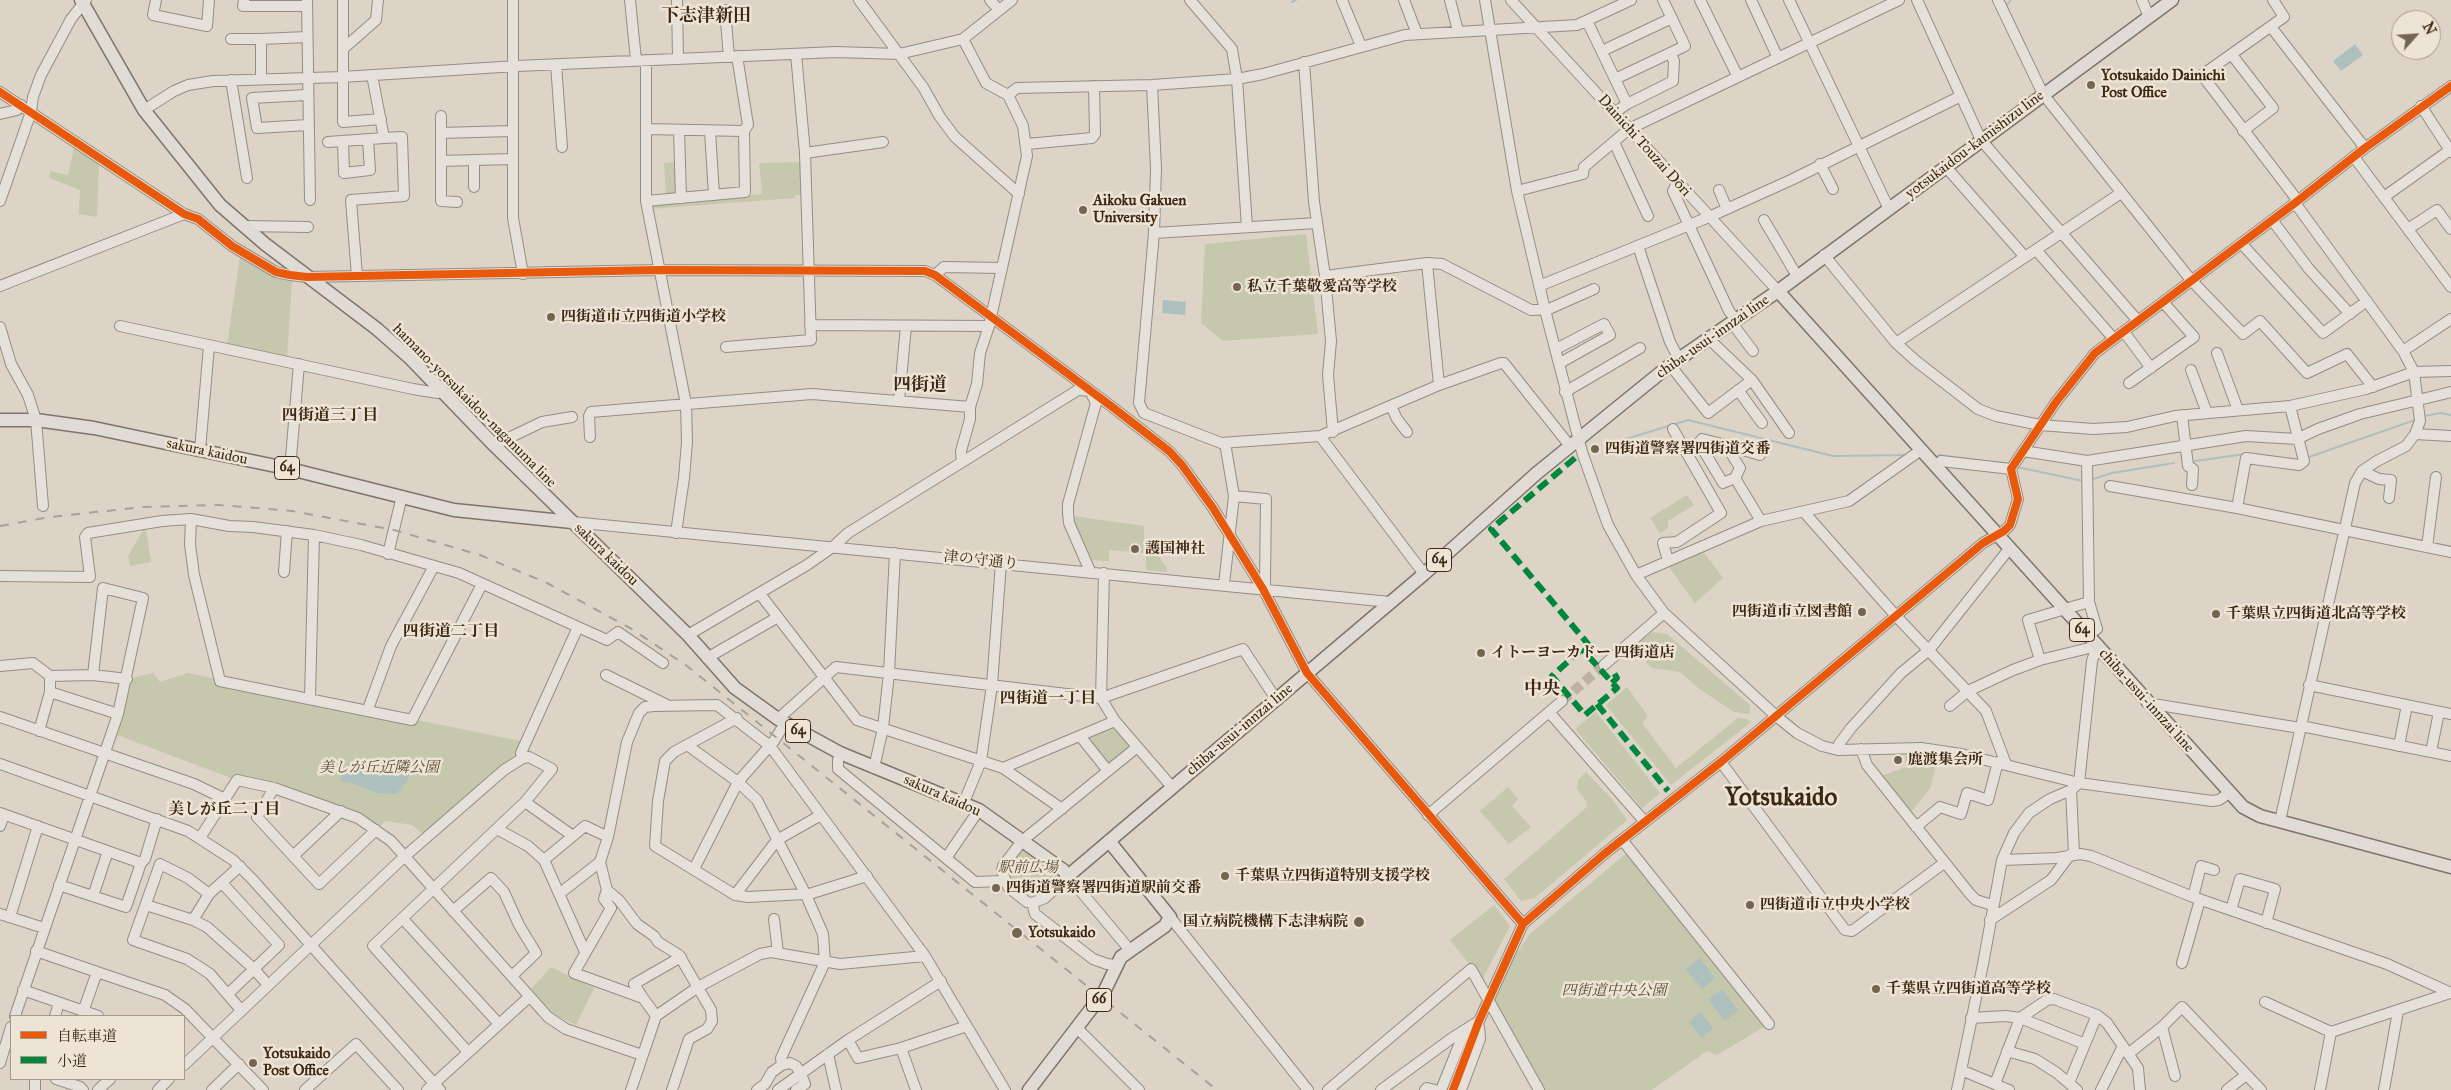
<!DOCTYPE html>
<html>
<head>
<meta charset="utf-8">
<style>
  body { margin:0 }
  #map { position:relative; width:2451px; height:1090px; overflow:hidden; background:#ddd4c7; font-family:"IM FELL Great Primer","Noto Serif JP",serif }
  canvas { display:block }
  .legend { position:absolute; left:10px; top:1015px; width:175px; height:65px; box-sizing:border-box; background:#eee4d5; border:1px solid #a79987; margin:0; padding:6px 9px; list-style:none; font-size:15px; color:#3c2813 }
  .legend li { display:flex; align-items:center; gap:10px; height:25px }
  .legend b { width:25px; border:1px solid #a79987 }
  .north { position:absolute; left:2391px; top:10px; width:50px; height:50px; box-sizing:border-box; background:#eee4d5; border:1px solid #a79987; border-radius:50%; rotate:64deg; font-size:14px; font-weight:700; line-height:20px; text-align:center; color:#3c2813 }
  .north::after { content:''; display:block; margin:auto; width:18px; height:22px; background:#746452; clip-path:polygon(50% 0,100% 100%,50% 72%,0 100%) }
</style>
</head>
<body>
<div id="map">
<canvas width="2451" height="1090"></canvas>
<ul class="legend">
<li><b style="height:6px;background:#e8590c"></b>自転車道</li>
<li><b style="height:6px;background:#00873e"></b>小道</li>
</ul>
<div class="north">N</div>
</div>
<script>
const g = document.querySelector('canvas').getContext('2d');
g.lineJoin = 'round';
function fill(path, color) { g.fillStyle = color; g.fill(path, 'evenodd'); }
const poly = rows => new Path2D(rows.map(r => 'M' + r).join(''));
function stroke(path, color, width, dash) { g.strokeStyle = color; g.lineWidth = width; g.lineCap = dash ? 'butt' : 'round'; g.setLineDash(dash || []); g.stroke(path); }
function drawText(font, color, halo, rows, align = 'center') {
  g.font = font + ' "IM FELL Great Primer","Noto Serif JP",serif'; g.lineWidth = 5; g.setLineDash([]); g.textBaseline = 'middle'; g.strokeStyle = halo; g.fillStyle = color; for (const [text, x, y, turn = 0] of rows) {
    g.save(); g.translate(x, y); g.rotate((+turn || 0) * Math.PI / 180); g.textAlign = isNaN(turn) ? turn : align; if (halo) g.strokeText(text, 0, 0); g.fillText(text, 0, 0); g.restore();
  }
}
const green = poly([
  [74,148,99,163,97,217,79,214,80,190,49,178,50,171,68,175],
  [677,162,678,192,666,195,664,163],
  [802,162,802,195,795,195,795,198,650,209,651,203,762,194,759,163],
  [1306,234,1318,334,1223,341,1201,323,1205,244],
  [240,256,292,281,287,358,227,346],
  [1687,495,1694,505,1668,521,1668,528,1660,533,1650,518],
  [1073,516,1144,526,1144,553,1109,550,1109,561,1092,560,1074,524],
  [146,529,151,562,130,566,128,556,143,530],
  [1146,543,1151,545,1167,568,1167,572,1146,570],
  [1703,551,1723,578,1695,603,1669,567],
  [1653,632,1667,634,1750,705,1750,714,1734,712,1698,688,1680,672,1652,668,1631,647],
  [153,673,160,682,188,673,525,742,521,753,428,838,412,825,385,821,376,830,358,818,236,780,112,733,127,679],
  [1627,687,1648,716,1642,723,1676,768,1738,718,1746,719,1751,722,1671,785,1606,705],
  [1596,712,1660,793,1642,808,1575,729],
  [1110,728,1115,728,1130,746,1107,768,1082,740],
  [1914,751,1939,755,1930,789,1910,813,1879,777,1906,767,1905,752],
  [1586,772,1611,798,1627,820,1535,898,1521,901,1504,879,1587,807,1586,801,1577,789,1578,780],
  [1508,787,1518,799,1512,806,1531,827,1509,844,1480,811],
  [1021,848,1028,848,1062,874,1062,879,1052,887,1039,880,1018,889,1010,883,1006,873],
  [1628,852,1764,1023,1764,1027,1717,1055,1707,1051,1652,1090,1544,1090,1494,1001,1513,958,1531,933],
  [1494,905,1510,926,1482,980,1450,940],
  [551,967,594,988,576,1025,554,1014,531,989]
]);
const water = poly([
  [2355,44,2363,55,2341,71,2333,61],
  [1163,300,1186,302,1185,315,1162,313],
  [354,761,380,768,401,762,411,769,408,780,396,794,377,793,352,783,341,781,341,774,348,764],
  [1700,958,1715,978,1702,989,1686,969],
  [1722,989,1738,1010,1725,1021,1708,999],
  [1700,1012,1713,1028,1702,1038,1689,1022]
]);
const stream = poly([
  [1292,2,1296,0],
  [2007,5,2011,0],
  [2424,416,2441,413,2451,415],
  [1613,443,1688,420,1833,456,1905,455],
  [1938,455,2010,464],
  [2306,458,2415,420],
  [2195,461,2245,454],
  [2017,467,2083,481],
  [2090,480,2112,473,2174,463]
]);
const minorTunnel = poly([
  [1562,701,1604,665]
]);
const minor = poly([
  [156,0,153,15,207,26,209,0],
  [244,0,243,6,307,6],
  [307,0,310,200],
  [343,0,343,122,381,119],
  [513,0,513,218,523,274],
  [630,0,636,60],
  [677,0,678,59],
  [859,0,923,87,940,117,955,137,1019,194],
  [990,0,999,10],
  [1190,0,1232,49,1237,79,1247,227],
  [1342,0,1361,46],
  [1404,0,1417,34],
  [1450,0,1458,31],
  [1485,0,1517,191,1545,310,1582,452,1608,525,1636,575,1664,613,1775,715,1797,733,1822,746,1838,750,1921,748,1961,754,2079,783,2212,801,2219,800,2229,793],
  [1511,0,1778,291],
  [1700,0,1738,77],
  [1751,0,1778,58],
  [1789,0,1889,209],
  [1917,0,1981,140,2138,321],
  [1998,0,2043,94,2191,280,2243,334,2260,321,2307,373,2347,354,2373,387],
  [2142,0,2149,17],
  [2273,0,2284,17,2202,75,2298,201],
  [725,10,729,57],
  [1587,21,1627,104,1614,113],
  [2271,27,2365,148],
  [231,39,261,39],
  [343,49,376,20,378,0],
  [1602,51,1672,18],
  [2232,55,2273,108,2243,131],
  [646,60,646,201,686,404,687,442,684,478,676,533],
  [1304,62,1314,202,1325,276,1331,341,1328,375,1333,432],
  [556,64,562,147],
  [261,79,261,39,307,37],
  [1615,79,1685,46,1663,0],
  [231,80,247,178],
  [1152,85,1156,168,1154,233,1139,403,1144,413,1221,443,1320,436,1439,385,1501,363,1504,363,1570,446],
  [0,92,184,214,198,219,232,246,276,272,290,275,307,277,659,270,925,271,935,275,1111,406,1169,451,1182,465,1213,508,1263,589,1307,673,1523,924],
  [307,95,252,98,257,128,308,125],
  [1008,95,1017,88,1152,85,1237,79,1263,74,1405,35,1577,25,1631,0],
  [1627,104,1673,81,1674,61,1670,53],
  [2421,106,2451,152],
  [144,110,174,91,188,85,213,81,342,77,517,66,836,52,899,54,963,39,1012,0],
  [0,114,17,110,21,105],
  [441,116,441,201,457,202],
  [646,129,744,131],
  [679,130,681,198],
  [710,131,714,195],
  [441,133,511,131],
  [343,141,344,173,370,170,368,140],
  [328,142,384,138],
  [1614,142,1648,216],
  [1027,144,1092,138,1095,134,1094,86],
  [805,153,883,142],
  [2354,157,2451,287],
  [441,161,511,159],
  [1820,164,1833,189],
  [1945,166,2025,257],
  [1677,183,1673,191,1729,311,1736,320],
  [474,187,474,160],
  [1719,190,1727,209],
  [1517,191,1583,174,1584,167,1629,129,1899,0],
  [2384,197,2450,150],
  [0,201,31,112,33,97,41,75,71,19,86,0],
  [646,201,745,192,744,131,748,125,737,56],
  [1764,220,1797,276],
  [2272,220,2309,269,2350,314],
  [243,226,308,227],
  [2408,229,2437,210,2451,229],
  [1154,233,1317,223],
  [2241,243,2323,333,2367,301],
  [1638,246,1670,342,1679,359],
  [2036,250,2114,339],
  [1824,255,1896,343,1916,361,1978,409,1996,416,2040,425,2093,429,2127,427,2175,416,2290,406,2366,389,2414,372,2451,371],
  [1427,263,1442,264,1531,310,1549,309,1594,289],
  [935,275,944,267,1001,268],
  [357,276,351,200,404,196,402,137,384,138,372,75],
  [1325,276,1427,263,1439,385],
  [0,286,184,214],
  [1539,286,1709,217,1791,180,1961,96],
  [1732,323,1753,351],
  [810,325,989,326],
  [120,326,413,389,438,393,441,390],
  [0,327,11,364,28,395,36,420,43,506],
  [2124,332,2151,368],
  [1896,343,2121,193],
  [726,347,811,340,805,153,796,54],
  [1556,349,1604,324,1610,335,1560,363],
  [2403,351,2451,319],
  [2217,353,2238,410],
  [1670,365,1708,413,1752,380,1709,339],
  [2191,370,2207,413],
  [1752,380,1789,433],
  [2129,383,2194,337,2163,302],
  [1738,390,1762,423],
  [1565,392,1640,348],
  [899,401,906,326],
  [1391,406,1397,419,1407,432],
  [2182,415,2188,466,2193,469,2192,485],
  [2415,434,2451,436],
  [1320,436,1424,574],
  [590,437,589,416,591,412,651,407,812,394,970,407],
  [494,445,542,422,572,417],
  [1726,445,1740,468,1735,478,1723,483,1699,443,1702,439,1726,445,1760,455],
  [200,450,209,346],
  [2023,451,2087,461,2246,436,2297,439,2318,429,2360,414,2451,392],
  [962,462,961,451,970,419,970,407,977,384,980,353,989,326,1027,156,1023,126,1008,95,986,83,963,39],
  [1935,466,1941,461,2011,469],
  [290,469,299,364],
  [2362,471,2379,479,2391,480,2389,498],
  [1735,478,1761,521],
  [2110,486,2237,508,2451,552],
  [1234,496,1266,499,1265,584,1263,589],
  [2237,508,2246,458,2299,465,2304,461,2290,406],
  [1804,512,1896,616,1986,711,2006,764],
  [191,519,190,544,194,575,220,681,412,720,482,584],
  [572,522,1390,602],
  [2427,547,2436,477],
  [388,554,402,496],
  [1668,560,1663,543,1677,542,1721,513,1673,429],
  [284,572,287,531],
  [1104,573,1101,698,1115,721,1172,787],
  [1636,575,1761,521,1849,501,1921,450],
  [0,576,90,577,85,537,88,533,162,521,191,519,229,526,253,527,314,535,361,545,459,573,578,627,521,753,523,758],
  [1224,584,1234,496,1225,443],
  [760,594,857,720,1003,768,1062,809],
  [578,627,607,640,618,632,663,663],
  [688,635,807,565,834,546,848,533,1078,390,1090,391,1096,403,1068,504,1068,512,1069,523,1090,571],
  [2087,635,2097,629,2089,602,2087,461],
  [707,658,778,617],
  [2040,660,2028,620,2089,602],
  [1604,665,1664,613],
  [0,666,33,663,50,676],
  [606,675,665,704],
  [2309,685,2451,714],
  [50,692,118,714],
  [310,698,314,535],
  [2147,703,2300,728],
  [1950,706,1968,691,2013,670,2040,660,2097,646],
  [368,709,391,646,434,566],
  [1549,712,1645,822],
  [0,717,194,784,225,799],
  [737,718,674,752,665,761,658,801,655,846,735,895,748,897,805,894],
  [778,719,836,667,1101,698,1243,649,1276,699],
  [2301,726,2451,756],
  [39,731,50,692,50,676,93,675,127,679],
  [1080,736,1108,771],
  [687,745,738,782,757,800,806,895,823,934,825,962,781,1058,782,1065,790,1063,796,1066,801,1074,805,1084,796,1090],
  [2399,746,2407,705],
  [1861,749,1867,765,1970,894,1976,900,1992,905],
  [1838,750,1839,744,1851,728,1901,673,1929,650,2009,549],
  [2431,752,2439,712],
  [840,753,838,760,838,769,975,882,1004,881],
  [1721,762,1845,930,1852,931,1944,863],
  [0,764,188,831,233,860,253,880,440,1090],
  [874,768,883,728,889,673,895,553],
  [1003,768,1115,721],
  [274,788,257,817,319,884,376,830],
  [2071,790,2074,854],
  [525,802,573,836],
  [964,802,981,761,992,685,1001,563],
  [0,813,141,863,126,907,59,885],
  [1428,815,1562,701],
  [2280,821,2355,483,2362,471,2377,461,2406,446,2415,434,2420,421,2414,372,2403,351,2295,203],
  [0,826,4,815],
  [1916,827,1940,807,1961,814,1967,793,1988,800,1998,762],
  [497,829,528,846,544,860,585,952],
  [200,838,237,780,274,788,358,818,391,841,548,1017,566,1029,642,1055],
  [1623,841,1769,1024],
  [293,856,341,811],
  [946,858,979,810],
  [544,860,585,826,608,837],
  [2002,860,2057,858,2080,854,2091,856,2193,897,2387,964,2451,993],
  [141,863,145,859,157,819],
  [694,869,738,782,774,741,785,723],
  [222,883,279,945,228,994],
  [607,890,619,900,637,924,654,936,658,942,679,955,711,1010,712,1021,707,1029,689,1039,672,1090],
  [209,894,188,878,160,864,133,940,187,959,198,966,210,974,241,1010],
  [559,894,600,862],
  [735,895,777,840,821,815],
  [806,895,867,876],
  [93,896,108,851],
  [2193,897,2201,866,2214,870],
  [1032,903,1035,914,1093,959,1107,964,1117,965],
  [146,905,193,920,207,927,254,969,268,985],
  [2231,910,2240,879,2275,889,2266,923],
  [453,911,491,878,504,892,519,925,536,953,512,976],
  [0,914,44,928],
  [10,917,38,826],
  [1170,917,1308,1090],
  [403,919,499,1024],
  [774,919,778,953],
  [193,920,209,894,240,866],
  [1990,920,2051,880,2070,855],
  [1129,949,1068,876,1045,898,1032,903,1027,902,1008,887,1002,871,1003,866,1022,841,1136,748],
  [36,951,97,972],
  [2182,963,2200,900],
  [23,990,98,1016],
  [643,998,634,984,681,957],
  [2265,1002,2331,1032],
  [83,1012,97,972,165,995,185,1009,263,1090],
  [15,1016,118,714,143,598,103,588,93,675],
  [55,1016,59,1003],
  [656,1016,643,998,574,973,611,908,604,899,607,890,600,862,608,837,627,742,639,713,645,707,654,706,717,705,770,746,925,956,1005,1090],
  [1971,1018,2006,1016,2020,1018,2085,1044],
  [2162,1027,2175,1076],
  [1077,1028,1139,1090],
  [848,1040,858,1058,901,1048,967,1026],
  [901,1048,916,1090],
  [2007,1051,2035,1059,2057,1073,2077,1090],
  [828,1054,836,1090],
  [2128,1054,2162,1027,2182,1007,2261,1090],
  [0,1063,11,1027],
  [184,1065,404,857,504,770,523,758,529,757,552,769,525,802,373,946,468,1052],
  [1961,1070,2009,1090],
  [56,1079,80,1087,83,1090],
  [2069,1083,2097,1015],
  [1995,1084,2020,1018,2047,1000,2054,999,2097,1015,2107,1023,2138,1068,2140,1090],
  [35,1090,35,1079],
  [98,1090,110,1079],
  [158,1090,169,1079],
  [212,1090,239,1064],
  [305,1090,356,1044,398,1090],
  [427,1090,529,997],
  [631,1090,656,1016,698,987,760,954,771,952,840,964,925,956],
  [757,1090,765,1084,772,1072,782,1065],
  [778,1090,848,1040,941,981],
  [1328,1090,1471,969,1539,1090],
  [1381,1090,1452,1038,1479,1021],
  [1425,1090,1427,1088,1435,1090],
  [1441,1090,1465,1030],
  [1453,1090,1479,1021,1523,924,1604,854,1721,762,1983,543,2004,531,2010,525,2018,499,2011,469,2056,402,2095,353,2295,203,2365,148,2451,86],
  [1461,1090,1480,1039,1479,1027],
  [1957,1090,1983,964,2002,860,2014,833,2029,813,2050,799,2071,790,2079,783,2092,661,2097,646],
  [2101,1090,2123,1046],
  [2227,1090,2246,1075],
  [2320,1090,2331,1032,2450,993],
  [2384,1090,2398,1011]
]);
const major = poly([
  [81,0,144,110,220,205,265,244,377,329,411,359,494,445,688,635,735,688,778,719,840,753,979,810,1063,870,1068,876,1424,574,1537,473,1670,365,1778,291,2172,0],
  [1778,291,2243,807,2260,816,2451,867],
  [0,420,36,420,94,428,290,469,454,510,572,522],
  [1029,1090,1104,992,1121,957,1165,926,1170,917,1109,841]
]);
const rail = poly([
  [0,526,50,517,143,507,219,505,292,511,394,530,480,555,547,583,630,628,687,666,1217,1090]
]);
const quiet = poly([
  [1575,458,1491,529,1588,644,1582,649,1552,676,1585,715,1617,688,1582,649],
  [1612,683,1617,678,1614,673],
  [1597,704,1668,791]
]);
const cycleway = poly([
  [0,92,184,214,198,219,232,246,276,272,290,275,307,277,659,270,925,271,935,275,1111,406,1169,451,1182,465,1213,508,1263,589,1307,673,1523,924],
  [1453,1090,1479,1021,1523,924,1604,854,1721,762,1983,543,2004,531,2010,525,2018,499,2011,469,2056,402,2095,353,2295,203,2365,148,2451,86]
]);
const markers = [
  [2091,85,5,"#746452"],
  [1083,210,5,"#746452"],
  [1237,287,5,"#746452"],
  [551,317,5,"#746452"],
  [1595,449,5,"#746452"],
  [1135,549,5,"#746452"],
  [1862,612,5,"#746452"],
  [2216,614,5,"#746452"],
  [1481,653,5,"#746452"],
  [1898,760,5,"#746452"],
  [1225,876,5,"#746452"],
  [996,888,5,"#746452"],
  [1750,905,5,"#746452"],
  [1359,922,6,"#746452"],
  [1017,933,6,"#746452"],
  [1876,989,5,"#746452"],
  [253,1063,5,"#746452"]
];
const shields = [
  [287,468,25],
  [1439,560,25],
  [2082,630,25],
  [798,731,25],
  [1099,1000,25]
];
const shieldNames = [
  ["64",287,468],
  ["64",1439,560],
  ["64",2082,630],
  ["64",798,731],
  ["66",1099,1000]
];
const poiNames = [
  ["Yotsukaido Dainichi",2101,76],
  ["Post Office",2101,93],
  ["Aikoku Gakuen",1093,201],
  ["University",1093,218],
  ["私立千葉敬愛高等学校",1247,287],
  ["四街道市立四街道小学校",561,317],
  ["四街道警察署四街道交番",1605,449],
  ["護国神社",1145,549],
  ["四街道市立図書館",1852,612,"right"],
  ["千葉県立四街道北高等学校",2226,614],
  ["イトーヨーカドー 四街道店",1491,653],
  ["鹿渡集会所",1908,760],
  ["千葉県立四街道特別支援学校",1235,876],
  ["四街道警察署四街道駅前交番",1006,888],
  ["四街道市立中央小学校",1760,905],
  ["国立病院機構下志津病院",1348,922,"right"],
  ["Yotsukaido",1028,933],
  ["千葉県立四街道高等学校",1886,989],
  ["Yotsukaido",263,1054],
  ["Post Office",263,1071]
];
const streetNames = [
  ["yotsukaidou-kamishizu line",1975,145,-37],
  ["Dainichi Touzai Dōri",1644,146,48],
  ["chiba-usui-innzai line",1713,337,-35],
  ["hamano-yotsukaidou-naganuma line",474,406,45],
  ["sakura kaidou",207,452,12],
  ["sakura kaidou",606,555,44],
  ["津の守通り",981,561,6],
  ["chiba-usui-innzai line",2146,701,48],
  ["chiba-usui-innzai line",1240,730,-40],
  ["sakura kaidou",942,796,24]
];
const parkNames = [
  ["美しが丘近隣公園",379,768],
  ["駅前広場",1028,868],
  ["四街道中央公園",1614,991]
];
const neighbourhoodNames = [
  ["四街道三丁目",330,416],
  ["四街道二丁目",451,632],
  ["四街道一丁目",1048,699],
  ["美しが丘二丁目",224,810]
];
const quarterNames = [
  ["下志津新田",706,17],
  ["四街道",920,386],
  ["中央",1542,690]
];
const townNames = [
  ["Yotsukaido",1781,799]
];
fill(green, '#c5c8ac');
fill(water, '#adc0bd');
stroke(stream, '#adc0bd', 2);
stroke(minorTunnel, '#bdb2a3', 10, [10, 5]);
stroke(minor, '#948d83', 12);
stroke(major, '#7d756b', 15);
stroke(minor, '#e5e0da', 10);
stroke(major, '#e0dbd4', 12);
stroke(rail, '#a7a199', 2, [9, 9]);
stroke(quiet, '#00873e', 6, [12, 6]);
stroke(cycleway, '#e8590c', 8);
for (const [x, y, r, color] of markers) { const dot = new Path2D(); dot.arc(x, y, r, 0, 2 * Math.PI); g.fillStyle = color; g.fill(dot); stroke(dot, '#eee4d5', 2); }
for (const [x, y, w] of shields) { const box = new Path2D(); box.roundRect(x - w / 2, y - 11.5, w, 23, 4); g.fillStyle = '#eee4d5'; g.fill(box); stroke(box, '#3c2813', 1); }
drawText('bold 14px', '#3c2813', null, shieldNames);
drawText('bold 15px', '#3c2813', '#eee4d5', poiNames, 'left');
drawText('15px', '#3c2813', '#eee4d5', streetNames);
drawText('italic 15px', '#594e34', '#eee4d5', parkNames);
drawText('bold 16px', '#3c2813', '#eee4d5', neighbourhoodNames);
drawText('bold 18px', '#3c2813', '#eee4d5', quarterNames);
drawText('bold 25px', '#3c2813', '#eee4d5', townNames);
</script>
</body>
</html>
